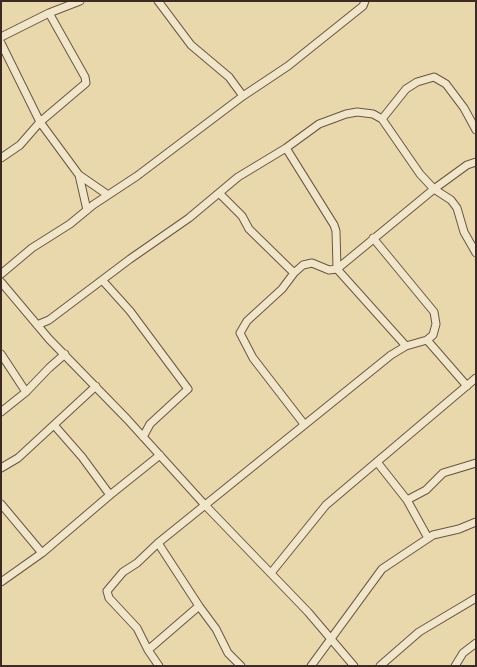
<!DOCTYPE html>
<html>
<head>
<meta charset="utf-8">
<style>
  body { margin:0 }
  #map { position:relative; width:477px; height:667px; overflow:hidden; background:#ead8ad; font-family:"Sorts Mill Goudy",serif }
  canvas { display:block }
  .frame { position:absolute; inset:0; border:2px solid #3d2a22; pointer-events:none }
</style>
</head>
<body>
<div id="map">
<canvas width="477" height="667"></canvas>
<div class="frame"></div>
</div>
<script>
const g = document.querySelector('canvas').getContext('2d');
g.lineJoin = 'round';
const poly = rows => new Path2D(rows.map(r => 'M' + r).join(''));
function stroke(path, color, width, dash) { g.strokeStyle = color; g.lineWidth = width; g.lineCap = dash ? 'butt' : 'round'; g.setLineDash(dash || []); g.stroke(path); }
const minor = poly([
  [158,1,191,45,229,77,243,96],
  [1,37,49,13,80,1],
  [1,43,40,122,79,175,108,195],
  [382,119,406,89,417,82,434,77,446,84,464,108,476,130],
  [286,148,334,225,336,231,337,269,329,270,312,263,303,265,294,273,282,289,247,321,240,333,253,358,304,424],
  [1,158,20,145,40,122,86,83,85,77,49,13],
  [476,162,467,165,434,189,451,200,457,208,464,232,476,253],
  [79,175,87,210],
  [219,193,242,216,249,229,294,273],
  [1,274,32,248,70,224,93,205,137,176,243,96,288,66,363,6,365,1],
  [103,281,130,311,188,389,150,424,143,437],
  [1,282,49,339,127,419,204,504,308,612,354,666],
  [37,325,49,320,130,259,189,218,238,177,286,148,319,124,346,114,357,112,373,114,382,119,420,174,434,189,337,269,406,346],
  [427,340,467,386],
  [1,354,26,392],
  [1,412,26,392,49,368,65,354],
  [54,425,82,457,110,495],
  [377,462,407,500,428,538],
  [1,468,18,458,96,386],
  [407,500,426,490,443,473,476,463],
  [1,504,42,553],
  [271,573,326,505,476,378],
  [1,582,42,553,110,495,160,455],
  [199,606,216,629,228,653,241,666],
  [148,650,137,628,109,598,107,591,123,572,137,563,158,543],
  [159,666,148,650,199,606,158,543,391,355,406,346,427,340,433,335,436,324,434,312,373,238],
  [311,666,382,569,433,535,459,529,476,522],
  [380,666,419,632,476,598],
  [455,666,463,653,476,643]
]);
stroke(minor, '#685645', 9);
stroke(minor, '#f1e6ca', 7);
</script>
</body>
</html>
